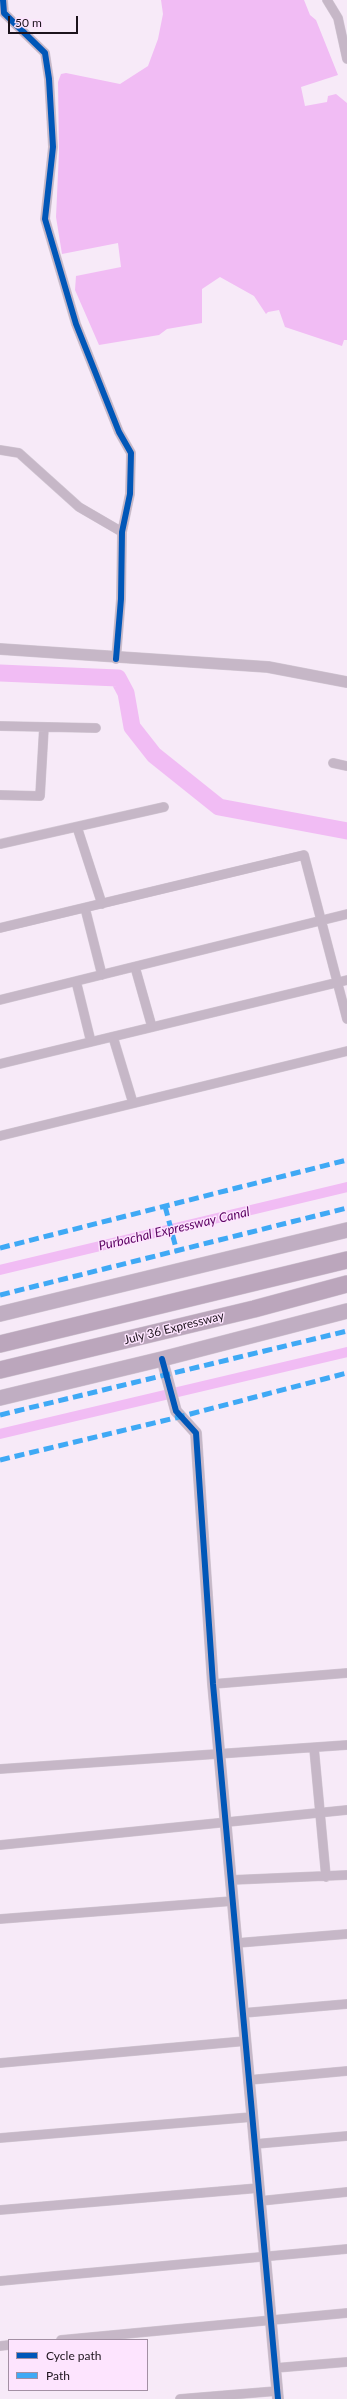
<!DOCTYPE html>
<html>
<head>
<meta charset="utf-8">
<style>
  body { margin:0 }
  #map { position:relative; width:347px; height:2399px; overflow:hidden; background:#f7eaf8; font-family:Lato,sans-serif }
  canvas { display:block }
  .legend { position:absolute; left:8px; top:2339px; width:140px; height:52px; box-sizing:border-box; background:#fde4fe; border:1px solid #a390a4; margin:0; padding:5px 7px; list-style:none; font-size:12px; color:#1c131c }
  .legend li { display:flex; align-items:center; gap:8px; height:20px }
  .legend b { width:20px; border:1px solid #a390a4 }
  .scale { position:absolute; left:8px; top:16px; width:70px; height:18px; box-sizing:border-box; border:2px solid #1c131c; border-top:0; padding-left:5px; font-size:12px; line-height:14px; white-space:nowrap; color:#1c131c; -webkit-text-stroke:3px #fde4fe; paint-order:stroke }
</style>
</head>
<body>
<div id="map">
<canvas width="347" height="2399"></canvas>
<ul class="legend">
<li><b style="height:5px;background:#0057b8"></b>Cycle path</li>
<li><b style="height:5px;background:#3fa9f5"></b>Path</li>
</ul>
<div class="scale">50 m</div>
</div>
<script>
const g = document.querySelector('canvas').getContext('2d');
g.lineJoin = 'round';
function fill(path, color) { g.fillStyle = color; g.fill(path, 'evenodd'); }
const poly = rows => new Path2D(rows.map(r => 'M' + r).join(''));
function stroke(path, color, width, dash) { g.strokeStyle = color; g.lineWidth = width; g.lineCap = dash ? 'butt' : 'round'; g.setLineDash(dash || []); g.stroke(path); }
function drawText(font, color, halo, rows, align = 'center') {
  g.font = font + ' Lato,sans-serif'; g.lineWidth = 3; g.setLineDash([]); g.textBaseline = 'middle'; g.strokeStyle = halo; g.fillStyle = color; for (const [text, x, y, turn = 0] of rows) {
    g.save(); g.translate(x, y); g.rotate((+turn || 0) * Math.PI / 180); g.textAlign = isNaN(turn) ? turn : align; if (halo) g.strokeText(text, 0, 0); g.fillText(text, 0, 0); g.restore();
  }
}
const water = poly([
  [161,0,304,0,310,15,316,20,338,75,301,87,305,106,327,102,328,96,336,94,347,103,347,340,344,340,342,346,285,327,279,310,268,312,266,314,254,296,220,277,202,289,202,323,167,329,159,335,99,345,75,290,76,276,121,267,118,243,62,254,56,217,59,152,58,82,61,74,66,73,120,84,148,66,158,39,163,14]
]);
const canal = poly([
  [0,1270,347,1187],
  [0,1434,347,1352]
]);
const river = poly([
  [0,673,118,678,126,693,132,727,154,755,219,807,347,831]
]);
const minor = poly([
  [3,0,4,13,45,53,49,79,53,147,45,219,76,324,119,432,131,453,130,494,122,532,121,599,116,659],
  [327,0,338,18,347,59],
  [0,450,19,453,79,507,122,532],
  [0,726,96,728],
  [333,763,347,766],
  [0,795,40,796,44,727],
  [77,827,102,904],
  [0,844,164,807],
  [85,908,102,975],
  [0,928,304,855,347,1019],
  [135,967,152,1027],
  [76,981,91,1042],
  [0,1000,347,914],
  [113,1037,133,1103],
  [0,1064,347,980],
  [0,1136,347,1051],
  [213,1684,347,1673],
  [314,1748,326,1877],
  [0,1769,347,1745],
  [0,1845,347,1810],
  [231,1880,347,1875],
  [0,1919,233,1901],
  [237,1943,347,1934],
  [243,2013,347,2004],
  [0,2063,246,2041],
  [249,2080,347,2071],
  [0,2138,252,2117],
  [255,2144,347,2136],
  [260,2201,347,2192],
  [0,2210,259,2188],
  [0,2281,347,2249],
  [61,2340,347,2313],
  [0,2346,9,2345],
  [275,2368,347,2362],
  [180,2399,277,2391]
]);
const tertiary = poly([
  [0,649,268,667,347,682],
  [162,1359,176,1411,196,1433,213,1684,278,2399]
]);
const primary = poly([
  [0,1314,347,1230],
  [0,1398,162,1359,347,1311]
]);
const motorway = poly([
  [0,1344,347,1260],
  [0,1370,254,1309,347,1284]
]);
const quiet = poly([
  [165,1206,177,1252],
  [0,1248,347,1160],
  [0,1295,347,1208],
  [0,1415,347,1331],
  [0,1460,179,1417,347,1373]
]);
const cycleway = poly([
  [3,0,4,13,45,53,49,79,53,147,45,219,76,324,119,432,131,453,130,494,122,532,121,599,116,659],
  [162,1359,176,1411,196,1433,213,1684,278,2399]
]);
const streetNames = [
  ["July 36 Expressway",174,1328,-14]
];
const waterNames = [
  ["Purbachal Expressway Canal",174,1229,-13]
];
fill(water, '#f1bcf4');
stroke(canal, '#f1bcf4', 10);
stroke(river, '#f1bcf4', 17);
stroke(minor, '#d3c8d4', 10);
stroke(tertiary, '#d3c8d4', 12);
stroke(primary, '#d3c8d4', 16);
stroke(motorway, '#d3c8d4', 18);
stroke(minor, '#c6b7c7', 9);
stroke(tertiary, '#c6b7c7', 11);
stroke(primary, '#c0aec2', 15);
stroke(motorway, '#bba6bc', 17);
stroke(quiet, '#3fa9f5', 5, [10, 5]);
stroke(cycleway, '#0057b8', 6);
drawText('12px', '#1c131c', '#fde4fe', streetNames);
drawText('italic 13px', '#5c0363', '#fde4fe', waterNames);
</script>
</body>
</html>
